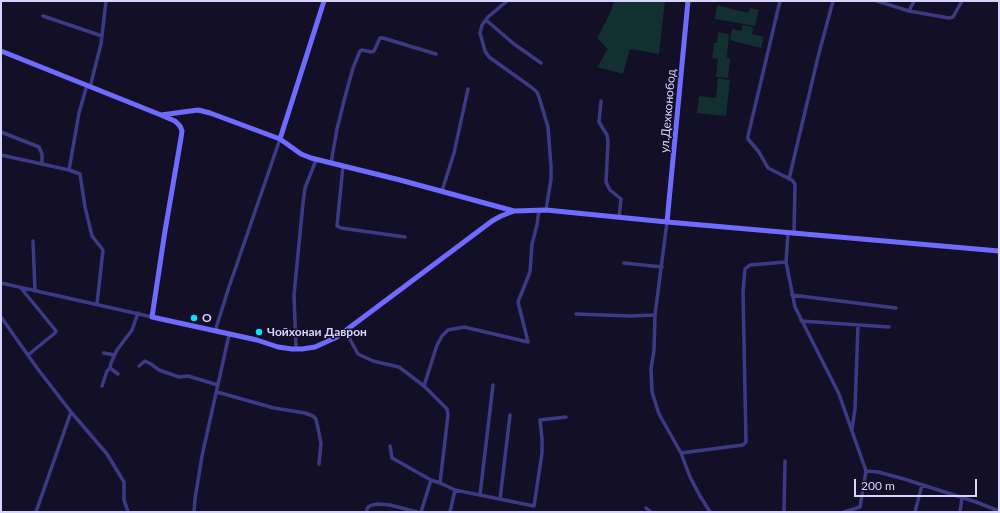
<!DOCTYPE html>
<html>
<head>
<meta charset="utf-8">
<style>
  body { margin:0 }
  #map { position:relative; width:1000px; height:513px; overflow:hidden; background:#130f26; font-family:Lato,sans-serif }
  canvas { display:block }
  .frame { position:absolute; inset:0; border:2px solid #d9d4ff; pointer-events:none }
  .scale { position:absolute; left:854px; top:479px; width:123px; height:18px; box-sizing:border-box; border:2px solid #d9d4ff; border-top:0; padding-left:5px; font-size:12px; line-height:14px; white-space:nowrap; color:#d9d4ff; -webkit-text-stroke:3px #130f26; paint-order:stroke }
</style>
</head>
<body>
<div id="map">
<canvas width="1000" height="513"></canvas>
<div class="frame"></div>
<div class="scale">200 m</div>
</div>
<script>
const g = document.querySelector('canvas').getContext('2d');
g.lineJoin = 'round';
function fill(path, color) { g.fillStyle = color; g.fill(path, 'evenodd'); }
const poly = rows => new Path2D(rows.map(r => 'M' + r).join(''));
function stroke(path, color, width, dash) { g.strokeStyle = color; g.lineWidth = width; g.lineCap = dash ? 'butt' : 'round'; g.setLineDash(dash || []); g.stroke(path); }
function drawText(font, color, halo, rows, align = 'center') {
  g.font = font + ' Lato,sans-serif'; g.lineWidth = 3; g.setLineDash([]); g.textBaseline = 'middle'; g.strokeStyle = halo; g.fillStyle = color; for (const [text, x, y, turn = 0] of rows) {
    g.save(); g.translate(x, y); g.rotate((+turn || 0) * Math.PI / 180); g.textAlign = isNaN(turn) ? turn : align; if (halo) g.strokeText(text, 0, 0); g.fillText(text, 0, 0); g.restore();
  }
}
const green = poly([
  [614,1,665,1,659,54,630,49,623,74,597,67,608,49,597,38,611,11],
  [717,5,748,13,750,8,759,10,755,26,715,19],
  [743,25,753,27,752,34,764,37,761,48,730,40,732,29,741,31],
  [718,32,729,34,727,58,730,59,728,78,716,77,718,59,712,58,714,43,717,43],
  [718,78,730,80,726,116,697,113,699,96,716,98]
]);
const street = poly([
  [507,1,488,17,482,25,480,33,485,51,489,57,531,87,537,92,539,97,548,127,551,166,551,179,546,210],
  [780,1,748,136,748,139,759,152,768,168,792,180,795,184,794,234],
  [877,1,909,11,949,18,953,17,962,1],
  [909,11,914,1],
  [43,16,102,36],
  [486,20,514,44,541,63],
  [90,87,101,44,106,1],
  [601,101,599,122,607,135,608,141,606,182,610,190,621,199,619,218],
  [1,132,39,147,42,154,42,164],
  [1,155,69,170,80,174,85,207,92,236,103,250,97,304],
  [331,163,337,129,345,97,353,68,360,51,362,50,371,52,374,51,380,38,383,38,436,54],
  [343,166,337,226,341,228,405,237],
  [69,170,79,113,87,85],
  [789,179,818,57,833,1],
  [442,191,454,153,468,89],
  [667,222,655,315,654,350,651,369,652,392,659,414,681,453,690,477,700,496,710,512],
  [33,241,35,291],
  [786,262,795,307,839,394,866,471,878,472,904,479,976,502,999,511],
  [624,263,662,267],
  [1,283,152,317],
  [21,288,56,331,55,333,28,355],
  [792,295,896,308],
  [576,314,630,316,655,315],
  [1,317,37,368,71,412,107,454,124,482,124,500,128,512],
  [801,321,889,327],
  [215,331,229,287,280,139],
  [346,332,358,354,373,361,399,367,424,386,447,409,448,415,440,483,431,480,421,512],
  [296,349,294,295,303,203,305,188,316,160],
  [104,353,114,355],
  [139,366,145,361,151,364,159,370,179,377,188,376,218,385],
  [118,374,110,368,111,363,117,350,132,330,138,313],
  [102,386,107,371,110,368],
  [424,386,437,345,442,336,448,330,464,327,528,342,518,302,530,272,532,244,537,225,539,210],
  [217,392,274,408,305,413,313,416,316,419,321,443,319,464],
  [852,429,855,409,858,325],
  [390,446,392,458,431,480],
  [681,453,743,445,746,442,743,292,745,269,750,265,786,262,788,233],
  [440,483,455,490,534,506,542,453,542,439,540,420,566,417],
  [480,495,493,385],
  [500,499,510,415],
  [646,508,651,512],
  [36,512,71,412],
  [194,512,195,499,202,456,229,335],
  [366,512,368,507,372,505,378,504,390,505,417,512],
  [450,512,455,490],
  [784,512,785,461],
  [844,512,860,507,866,471],
  [915,512,922,485],
  [960,512,962,498]
]);
const secondary = poly([
  [1,51,161,115,175,121,180,126,182,131,181,138,165,231,152,317,257,340,278,347,292,349,302,349,315,347,337,337,492,221,501,216,514,211,546,210,667,222,999,251],
  [161,115,198,110,210,113,280,139,324,1],
  [280,139,301,154,311,158,400,180,514,211],
  [667,222,688,1]
]);
const markers = [
  [194,318,4,"#00e5ff"],
  [259,332,4,"#00e5ff"]
];
const streetNames = [
  ["ул.Дехконобод",668,111,-85]
];
const poiNames = [
  ["O",202,318],
  ["Чойхонаи Даврон",267,332]
];
fill(green, '#12302f');
stroke(street, '#3d3a85', 3.5);
stroke(secondary, '#6f6bff', 5);
for (const [x, y, r, color] of markers) { const dot = new Path2D(); dot.arc(x, y, r, 0, 2 * Math.PI); g.fillStyle = color; g.fill(dot); stroke(dot, '#130f26', 1.5); }
drawText('12px', '#d9d4ff', '#130f26', streetNames);
drawText('bold 12px', '#d9d4ff', '#130f26', poiNames, 'left');
</script>
</body>
</html>
